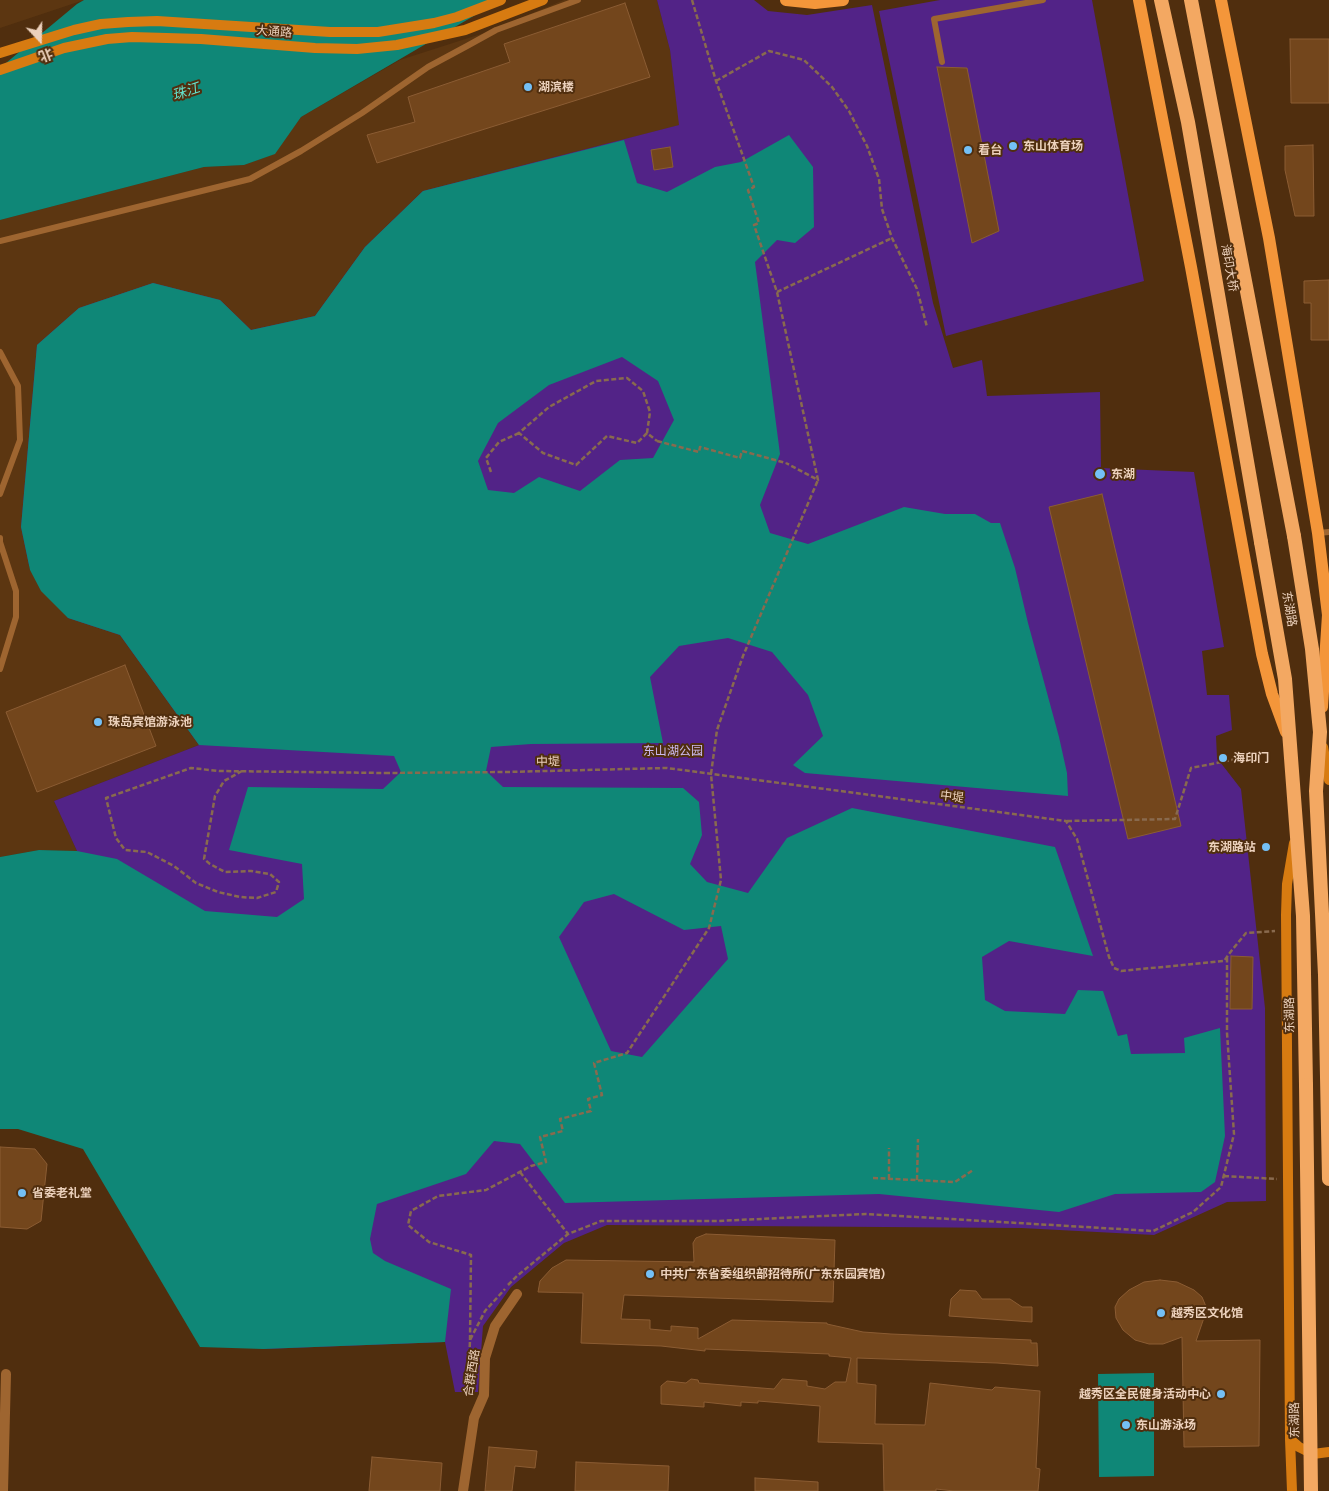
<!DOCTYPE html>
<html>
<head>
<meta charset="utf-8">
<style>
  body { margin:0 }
  #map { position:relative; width:1329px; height:1491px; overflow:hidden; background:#502e0e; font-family:Figtree,"Noto Sans SC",sans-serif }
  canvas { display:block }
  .north { position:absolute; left:15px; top:15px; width:50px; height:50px; -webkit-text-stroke:4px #502e0e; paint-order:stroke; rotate:159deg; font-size:14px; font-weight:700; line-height:20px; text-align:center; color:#ecd1bc }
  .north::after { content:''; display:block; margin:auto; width:18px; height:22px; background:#ecd1bc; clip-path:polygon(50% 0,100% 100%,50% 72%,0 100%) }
</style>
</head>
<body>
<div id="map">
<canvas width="1329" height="1491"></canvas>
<div class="north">北</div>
</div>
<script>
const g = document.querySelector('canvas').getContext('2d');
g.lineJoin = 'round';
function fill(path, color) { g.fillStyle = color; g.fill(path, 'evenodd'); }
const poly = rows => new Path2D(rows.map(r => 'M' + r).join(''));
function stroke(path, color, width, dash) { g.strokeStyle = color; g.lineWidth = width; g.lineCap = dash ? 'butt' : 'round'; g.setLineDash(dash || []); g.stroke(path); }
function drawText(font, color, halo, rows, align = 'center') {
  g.font = font + ' Figtree,"Noto Sans SC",sans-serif'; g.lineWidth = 4; g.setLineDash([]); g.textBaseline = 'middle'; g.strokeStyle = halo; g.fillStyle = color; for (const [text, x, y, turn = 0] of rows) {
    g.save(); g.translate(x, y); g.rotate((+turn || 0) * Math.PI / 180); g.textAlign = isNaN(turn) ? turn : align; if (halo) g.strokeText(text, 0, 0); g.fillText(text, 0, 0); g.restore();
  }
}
const built = poly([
  [0,0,84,0,0,28],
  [564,0,657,0,670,50,680,125,423,191,365,247,315,316,251,330,220,300,37,345,21,527,30,570,68,618,120,635,199,745,54,801,77,851,39,850,0,857,0,220,204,167,244,165,274,154,301,117,400,60,484,33]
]);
const green = poly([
  [657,0,754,0,768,11,807,15,872,5,933,303,953,368,982,360,987,396,1100,392,1101,468,1194,472,1224,647,1202,651,1207,695,1229,695,1232,730,1216,736,1217,758,1241,789,1265,1008,1266,1201,1227,1202,1154,1235,1021,1228,607,1225,564,1243,511,1287,483,1326,478,1392,455,1392,445,1342,263,1349,77,851,54,801,199,745,120,635,68,618,29,565,21,527,37,345,79,308,153,283,220,300,251,330,315,316,365,247,423,191,679,125,670,50],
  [940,0,1092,0,1144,281,946,336,879,11]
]);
const water = poly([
  [84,0,501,0,301,117,275,154,244,165,204,167,0,220,0,68,77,4],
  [789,135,813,167,814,227,795,243,777,240,755,262,780,454,760,505,770,533,808,544,904,507,945,514,975,514,991,523,1000,523,1015,568,1028,623,1059,737,1067,773,1068,796,805,773,793,765,823,736,808,695,772,652,728,638,679,646,650,677,663,743,531,744,491,747,486,771,503,787,683,788,699,802,702,835,690,864,707,882,748,893,787,838,852,808,1055,847,1093,956,1009,941,982,957,985,1000,1005,1011,1065,1014,1078,990,1103,991,1118,1036,1127,1034,1131,1054,1185,1053,1184,1038,1220,1028,1225,1136,1215,1182,1201,1192,1115,1194,1059,1212,879,1194,565,1203,520,1144,494,1141,466,1174,377,1204,370,1239,373,1253,385,1261,451,1289,445,1342,263,1349,200,1347,83,1149,18,1129,0,1129,0,857,39,850,77,851,117,859,205,911,277,917,304,899,302,864,229,850,248,787,383,789,401,772,394,756,199,745,120,635,68,618,41,591,30,570,21,527,37,345,79,308,153,283,220,300,251,330,315,316,365,247,423,191,624,140,637,183,667,192,715,167,741,162],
  [622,357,658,381,674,420,653,458,620,460,580,491,539,477,514,493,488,490,478,461,498,423,549,385],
  [614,894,684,930,721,926,728,959,642,1057,611,1051,559,937,584,902],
  [1154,1373,1154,1476,1099,1477,1098,1374]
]);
const building = poly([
  [625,3,650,77,377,163,367,135,415,122,408,97,510,62,504,44,625,3],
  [1290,39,1329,39,1329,103,1291,103,1290,39],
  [937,67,967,68,999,231,972,243,937,67],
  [1313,145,1314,216,1295,216,1285,170,1285,146,1313,145],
  [670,147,673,167,654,170,651,150,670,147],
  [1329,280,1329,340,1311,340,1311,303,1304,303,1304,281,1329,280],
  [1102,494,1181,826,1128,839,1049,507,1102,494],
  [125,665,156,746,37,792,6,712,125,665],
  [1231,956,1253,957,1252,1009,1230,1009,1231,956],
  [0,1147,35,1149,47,1164,41,1221,27,1229,0,1227,0,1147],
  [706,1234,835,1240,833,1302,624,1295,621,1319,650,1320,650,1329,671,1331,671,1326,698,1328,698,1339,732,1320,827,1323,827,1324,863,1332,891,1334,1031,1340,1031,1343,1037,1343,1038,1366,997,1363,857,1358,857,1383,876,1385,875,1424,925,1425,930,1383,992,1390,995,1387,1040,1391,1036,1468,1040,1469,1038,1491,954,1491,936,1489,936,1491,884,1491,883,1444,818,1442,820,1406,758,1401,758,1403,741,1402,741,1406,704,1402,704,1407,661,1404,661,1386,667,1381,686,1383,691,1379,698,1380,699,1383,774,1389,782,1379,807,1381,807,1386,825,1389,835,1382,846,1382,851,1358,829,1356,829,1354,705,1349,705,1351,661,1346,581,1343,583,1293,538,1292,540,1281,552,1268,566,1260,694,1262,693,1243,696,1238,706,1234],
  [1160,1280,1177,1282,1194,1290,1202,1297,1207,1309,1196,1341,1260,1340,1259,1446,1184,1447,1182,1337,1163,1344,1149,1344,1135,1340,1123,1330,1116,1318,1115,1307,1119,1299,1129,1290,1144,1282,1160,1280],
  [960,1290,976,1291,982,1299,1010,1299,1022,1307,1032,1307,1032,1322,949,1316,951,1299,960,1290],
  [489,1447,537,1451,535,1468,515,1466,512,1491,485,1491,489,1447],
  [372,1457,442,1463,440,1491,369,1491,372,1457],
  [576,1462,669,1466,668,1491,575,1491,576,1462],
  [755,1478,818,1482,818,1491,755,1491,755,1478]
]);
const path = poly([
  [692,0,716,81,754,187,748,190,759,223,754,225,777,292,818,480,786,463],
  [716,81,769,51,804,60,832,87,849,111,867,146,879,179,882,209,892,238,917,289,927,327],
  [777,292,892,238],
  [647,433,637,443,607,436,576,465,543,453,519,433,549,407,596,381,627,378,643,391,650,412,647,433,657,441],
  [491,472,486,458,499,442,519,433],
  [242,771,224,781,215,796,204,859,210,864,225,872,251,871,270,874,279,882,276,892,257,898,240,897,218,892,196,883,174,866,147,852,125,850,116,838,106,798,191,768,219,771,385,773],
  [505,772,667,768,1066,821,1077,839,1109,957,1114,968,1121,971,1224,961,1232,950,1246,933,1275,931],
  [1067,821,1175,819,1191,768,1247,757],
  [520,1172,568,1234],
  [1224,1176,1277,1179],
  [873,1178,955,1182,973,1170],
  [889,1179,889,1148],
  [917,1180,918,1139],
  [508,1285,517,1276,568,1234,601,1221,717,1221,866,1214,1153,1231,1193,1212,1221,1187,1234,1134,1227,1033,1227,956],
  [470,1340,471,1255,429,1242,408,1225,411,1211,438,1196,486,1190,531,1166,546,1162,540,1137,563,1131,560,1119,591,1111,588,1099,602,1095,594,1063,627,1053,709,928,721,880,711,774,717,730,743,656,818,480],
  [468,1392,470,1340,485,1311,505,1289]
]);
const service = poly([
  [942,62,934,19,1043,0],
  [0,241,250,179,301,151,362,113,428,67,467,46,496,30,578,0],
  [0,352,18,386,20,440,0,494],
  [1318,533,1329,532],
  [0,538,0,542,16,591,16,617,0,669]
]);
const minor = poly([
  [3,1491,6,1374],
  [463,1491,474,1418,484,1395,485,1358,495,1326,517,1294]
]);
const secondary = poly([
  [0,53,74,30,101,24,128,22,157,21,330,32,378,32,434,23,457,17,501,0],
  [0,70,64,48,107,39,132,37,201,39,315,48,357,49,397,45,465,30,543,0],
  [1323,747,1329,780],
  [1290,1439,1299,1447,1313,1454,1329,1452],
  [1292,1491,1290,1439,1286,915,1287,884,1294,843]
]);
const primary = poly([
  [786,0,815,3,843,0],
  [1139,0,1191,267,1262,654,1272,694,1286,732],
  [1221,0,1269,238,1318,533,1328,615,1322,707]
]);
const trunk = poly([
  [1294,536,1312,649,1320,732,1316,791,1325,975,1329,1179],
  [1261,542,1285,679,1303,916,1306,1085]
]);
const pathBridge = poly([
  [657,441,699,452,700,447,740,458,742,451,786,463],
  [385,773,505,772]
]);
const trunkBridge = poly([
  [1161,0,1188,122,1261,542],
  [1191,0,1294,536],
  [1306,1085,1311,1491]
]);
const markers = [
  [528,87,5,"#74c0f6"],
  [1013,146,5,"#74c0f6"],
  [968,150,5,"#74c0f6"],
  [1100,474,6,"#74c0f6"],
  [98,722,5,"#74c0f6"],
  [1223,758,5,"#74c0f6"],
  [1266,847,5,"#74c0f6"],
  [22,1193,5,"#74c0f6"],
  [650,1274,5,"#74c0f6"],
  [1161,1313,5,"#74c0f6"],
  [1221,1394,5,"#74c0f6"],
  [1126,1425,5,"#74c0f6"]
];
const streetNames = [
  ["大通路",274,32,4],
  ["海印大桥",1229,268,80],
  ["东湖路",1289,609,80],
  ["中堤",548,762,-1],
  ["中堤",952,797,7],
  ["东湖路",1290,1015,-91],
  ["合群西路",472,1373,-81],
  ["东湖路",1295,1420,-91]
];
const poiNames = [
  ["湖滨楼",538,87],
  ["东山体育场",1023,146],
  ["看台",978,150],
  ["东湖",1111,474],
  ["珠岛宾馆游泳池",108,722],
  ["海印门",1233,758],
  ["东湖路站",1256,847,"right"],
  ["省委老礼堂",32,1193],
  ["中共广东省委组织部招待所(广东东园宾馆)",660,1274],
  ["越秀区文化馆",1171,1313],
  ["越秀区全民健身活动中心",1211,1394,"right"],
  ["东山游泳场",1136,1425]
];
const parkNames = [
  ["东山湖公园",673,751]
];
const waterNames = [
  ["珠江",186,92,-18]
];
fill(built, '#5c3611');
fill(green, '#522387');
fill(water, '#0f8777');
fill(building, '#73461c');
stroke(building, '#8b5c33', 1);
stroke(path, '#896a4e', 2.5, [5, 2.5]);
stroke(service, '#9e6530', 6);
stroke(minor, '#9e6530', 10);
stroke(secondary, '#d77b11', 10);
stroke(primary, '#f4963a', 12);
stroke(trunk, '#f3a862', 14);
stroke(pathBridge, '#896a4e', 2.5, [5, 2.5]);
stroke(trunkBridge, '#f3a862', 14);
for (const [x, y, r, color] of markers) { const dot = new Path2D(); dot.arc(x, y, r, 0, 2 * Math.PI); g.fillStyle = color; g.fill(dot); stroke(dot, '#502e0e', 2); }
drawText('12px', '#ecd1bc', '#502e0e', streetNames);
drawText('bold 12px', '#ecd1bc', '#502e0e', poiNames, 'left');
drawText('12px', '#ccbaf0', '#502e0e', parkNames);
drawText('italic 14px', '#64e1cc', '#502e0e', waterNames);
</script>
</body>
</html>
